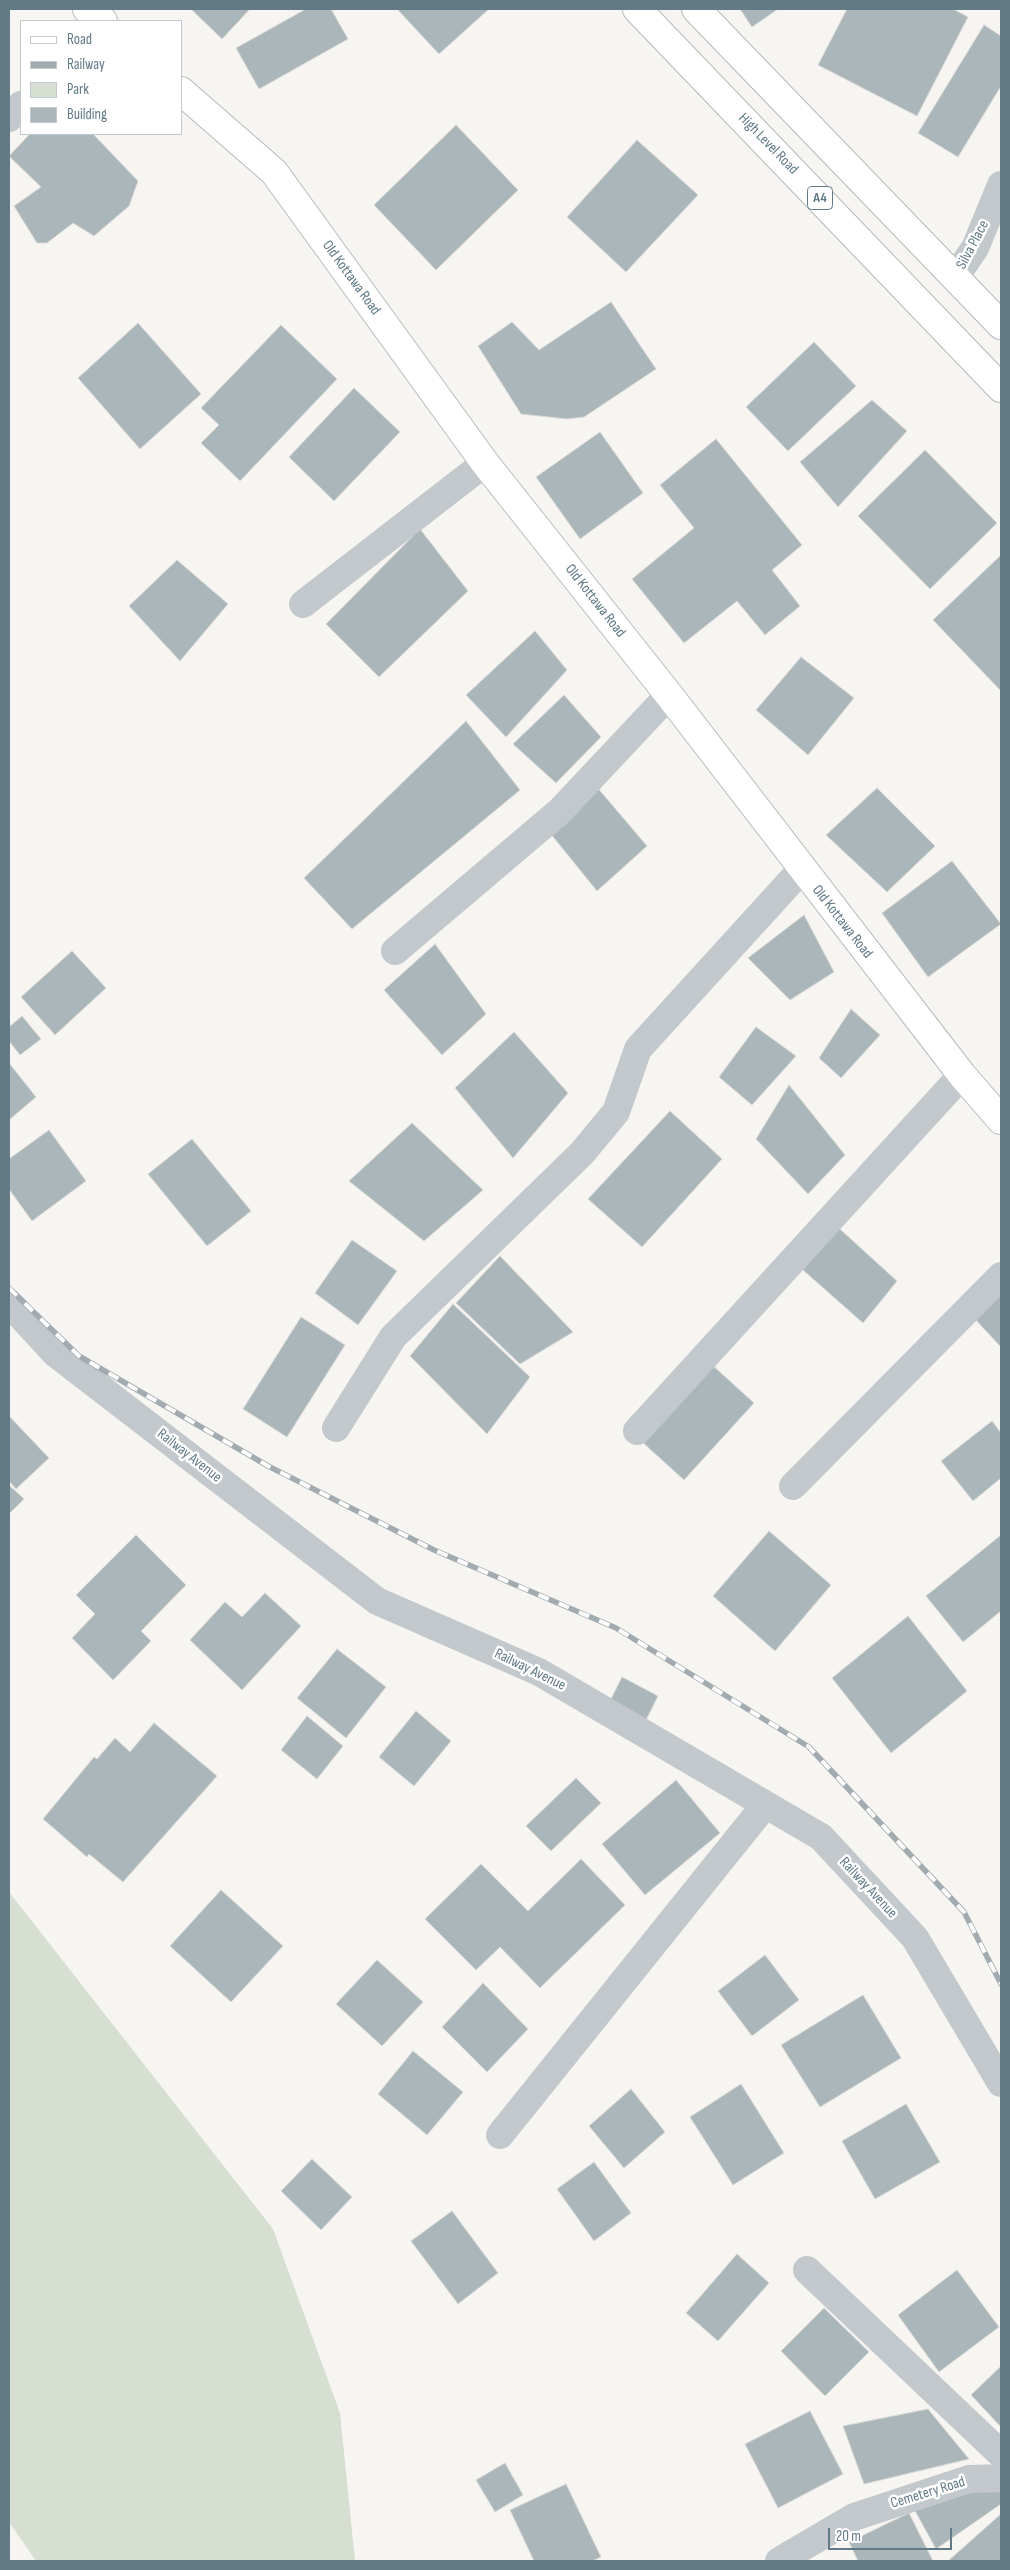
<!DOCTYPE html>
<html>
<head>
<meta charset="utf-8">
<style>
  body { margin:0 }
  #map { position:relative; width:1010px; height:2570px; overflow:hidden; background:#f6f5f1; font-family:"Sofia Sans Condensed",sans-serif }
  canvas { display:block }
  .frame { position:absolute; inset:0; border:10px solid #617a86; pointer-events:none }
  .legend { position:absolute; left:20px; top:20px; width:162px; height:115px; box-sizing:border-box; background:#fff; border:1px solid #c0cacf; margin:0; padding:6px 9px; list-style:none; font-size:15px; color:#617a86 }
  .legend li { display:flex; align-items:center; gap:10px; height:25px }
  .legend b { width:25px; border:1px solid #c0cacf }
  .scale { position:absolute; left:828px; top:2528px; width:124px; height:22px; box-sizing:border-box; border:2px solid #617a86; border-top:0; padding-left:6px; font-size:15px; line-height:18px; white-space:nowrap; color:#617a86; -webkit-text-stroke:4px #fff; paint-order:stroke }
</style>
</head>
<body>
<div id="map">
<canvas width="1010" height="2570"></canvas>
<div class="frame"></div>
<ul class="legend">
<li><b style="height:6px;background:#fff"></b>Road</li>
<li><b style="height:6px;background:#a2abb0"></b>Railway</li>
<li><b style="height:14px;background:#d7ded2"></b>Park</li>
<li><b style="height:14px;background:#abb6ba"></b>Building</li>
</ul>
<div class="scale">20 m</div>
</div>
<script>
const g = document.querySelector('canvas').getContext('2d');
g.lineJoin = 'round';
function fill(path, color) { g.fillStyle = color; g.fill(path, 'evenodd'); }
const poly = rows => new Path2D(rows.map(r => 'M' + r).join(''));
function stroke(path, color, width, dash) { g.strokeStyle = color; g.lineWidth = width; g.lineCap = dash ? 'butt' : 'round'; g.setLineDash(dash || []); g.stroke(path); }
function drawText(font, color, halo, rows, align = 'center') {
  g.font = font + ' "Sofia Sans Condensed",sans-serif'; g.lineWidth = 5; g.setLineDash([]); g.textBaseline = 'middle'; g.strokeStyle = halo; g.fillStyle = color; for (const [text, x, y, turn = 0] of rows) {
    g.save(); g.translate(x, y); g.rotate((+turn || 0) * Math.PI / 180); g.textAlign = isNaN(turn) ? turn : align; if (halo) g.strokeText(text, 0, 0); g.fillText(text, 0, 0); g.restore();
  }
}
const green = poly([
  [9,1892,273,2229,340,2413,355,2561,36,2561,9,2522]
]);
const building = poly([
  [191,9,250,9,222,39,191,9],
  [306,9,331,9,348,39,259,89,236,48,306,9],
  [397,9,489,9,439,54,397,9],
  [740,9,778,9,752,27,740,9],
  [847,9,953,9,968,17,917,116,818,65,847,9],
  [984,25,1001,36,1001,86,958,157,918,133,984,25],
  [456,125,518,190,436,270,374,205,456,125],
  [30,134,93,134,138,181,129,206,94,236,73,223,47,243,37,243,14,206,41,187,9,156,30,134],
  [637,140,698,195,626,272,567,217,637,140],
  [611,302,656,369,584,417,567,419,521,414,478,346,512,322,539,350,611,302],
  [138,323,201,394,140,449,78,378,138,323],
  [281,325,337,379,240,481,201,443,219,425,201,408,281,325],
  [814,342,856,386,788,451,746,407,814,342],
  [354,388,400,432,334,501,289,457,354,388],
  [872,400,907,431,838,507,800,462,872,400],
  [600,432,643,493,580,539,536,477,600,432],
  [716,439,802,545,772,570,800,606,765,635,737,601,684,643,632,579,694,528,660,485,716,439],
  [925,450,997,523,930,589,858,516,925,450],
  [420,529,468,591,379,677,326,624,420,529],
  [1001,555,1001,691,933,620,1001,555],
  [177,560,228,604,180,661,129,606,177,560],
  [535,631,567,670,506,737,466,695,535,631],
  [801,657,854,698,808,755,756,710,801,657],
  [564,695,601,737,556,783,513,744,564,695],
  [466,721,520,790,352,929,304,878,466,721],
  [596,786,647,846,597,891,550,833,596,786],
  [877,788,935,846,887,892,826,835,877,788],
  [952,861,1001,924,928,977,882,913,952,861],
  [804,915,834,972,790,1000,748,958,804,915],
  [435,944,486,1014,442,1055,384,990,435,944],
  [72,951,106,988,55,1035,21,997,72,951],
  [851,1009,880,1035,841,1078,819,1058,851,1009],
  [22,1016,41,1039,20,1055,9,1041,9,1027,22,1016],
  [756,1027,796,1056,752,1105,719,1077,756,1027],
  [514,1032,568,1093,513,1158,455,1088,514,1032],
  [9,1063,36,1097,9,1120,9,1063],
  [789,1085,845,1155,808,1194,756,1139,789,1085],
  [670,1111,722,1159,642,1247,588,1199,670,1111],
  [412,1123,483,1190,424,1241,349,1181,412,1123],
  [49,1130,86,1181,32,1221,9,1189,9,1159,49,1130],
  [192,1139,251,1211,207,1246,148,1174,192,1139],
  [830,1220,897,1281,863,1323,794,1262,830,1220],
  [352,1240,397,1271,358,1325,315,1293,352,1240],
  [500,1256,573,1332,520,1364,456,1303,500,1256],
  [1001,1288,1001,1347,973,1317,1001,1288],
  [453,1304,530,1377,487,1434,410,1356,453,1304],
  [301,1317,345,1345,287,1437,243,1409,301,1317],
  [710,1363,754,1403,684,1480,640,1440,710,1363],
  [9,1416,49,1458,16,1489,9,1481,9,1416],
  [992,1421,1001,1433,1001,1478,973,1501,941,1461,992,1421],
  [9,1485,24,1499,9,1514,9,1485],
  [769,1531,831,1585,775,1651,713,1596,769,1531],
  [136,1535,186,1585,141,1631,151,1641,113,1680,72,1638,95,1614,76,1595,136,1535],
  [1001,1535,1001,1611,963,1642,926,1596,1001,1535],
  [265,1593,301,1626,242,1690,190,1640,225,1602,242,1617,265,1593],
  [908,1616,967,1691,891,1753,832,1678,908,1616],
  [337,1649,386,1687,346,1738,297,1698,337,1649],
  [622,1677,658,1696,644,1724,608,1705,622,1677],
  [416,1711,451,1741,414,1786,379,1757,416,1711],
  [307,1716,343,1746,317,1779,281,1750,307,1716],
  [154,1723,217,1776,123,1882,89,1854,87,1857,43,1819,94,1757,97,1759,115,1738,130,1752,154,1723],
  [576,1778,601,1803,551,1851,526,1826,576,1778],
  [676,1780,720,1833,645,1895,602,1844,676,1780],
  [581,1859,625,1905,540,1988,500,1947,476,1970,425,1919,481,1864,528,1911,581,1859],
  [221,1890,283,1946,231,2002,170,1946,221,1890],
  [765,1955,799,2000,752,2036,718,1991,765,1955],
  [377,1960,423,2002,382,2046,336,2004,377,1960],
  [483,1983,528,2029,487,2072,442,2027,483,1983],
  [863,1995,901,2058,820,2107,781,2045,863,1995],
  [413,2051,463,2092,427,2135,378,2094,413,2051],
  [741,2084,784,2153,733,2185,690,2117,741,2084],
  [631,2089,665,2132,624,2168,589,2126,631,2089],
  [906,2104,940,2162,875,2199,842,2141,906,2104],
  [312,2159,352,2197,321,2230,281,2191,312,2159],
  [594,2162,631,2213,594,2241,557,2189,594,2162],
  [452,2211,498,2273,458,2304,411,2241,452,2211],
  [737,2254,769,2283,718,2341,686,2313,737,2254],
  [957,2270,999,2327,939,2372,898,2315,957,2270],
  [824,2308,869,2352,825,2396,781,2351,824,2308],
  [1001,2366,1001,2427,971,2395,1001,2366],
  [928,2409,969,2459,864,2484,843,2426,928,2409],
  [810,2411,843,2474,778,2508,745,2444,810,2411],
  [505,2463,523,2495,495,2512,476,2480,505,2463],
  [566,2484,601,2557,592,2561,534,2561,510,2510,566,2484],
  [995,2486,1001,2494,1001,2504,936,2549,913,2507,995,2486],
  [909,2513,933,2561,858,2561,849,2542,909,2513],
  [1001,2514,1001,2561,948,2561,1001,2514]
]);
const street = poly([
  [9,118,21,105],
  [955,277,975,248,1001,185],
  [303,604,485,463],
  [395,951,560,811,669,695],
  [9,1303,56,1354,377,1601,539,1672,821,1837,915,1938,1001,2083],
  [336,1428,393,1337,582,1153,616,1112,638,1049,802,869],
  [637,1431,962,1075],
  [793,1486,1001,1276],
  [500,2135,765,1805],
  [807,2270,1001,2454],
  [779,2561,854,2517,969,2479,1001,2478]
]);
const secondary = poly([
  [87,9,103,21],
  [181,91,274,172,485,463,669,695,962,1075,1001,1120]
]);
const highway = poly([
  [637,9,1001,388],
  [696,9,1001,325]
]);
const rail = poly([
  [9,1288,79,1356,268,1466,434,1550,616,1628,809,1747,964,1912,1001,1984]
]);
const shields = [
  [820,198,25]
];
const shieldNames = [
  ["A4",820,198]
];
const streetNames = [
  ["High Level Road",768,144,46],
  ["Silva Place",973,245,-62],
  ["Old Kottawa Road",351,278,54],
  ["Old Kottawa Road",595,601,52],
  ["Old Kottawa Road",842,922,52],
  ["Railway Avenue",189,1456,38],
  ["Railway Avenue",530,1670,26],
  ["Railway Avenue",868,1888,47],
  ["Cemetery Road",928,2493,-17]
];
fill(green, '#d7ded2');
fill(building, '#abb6ba');
stroke(building, '#d7d7d4', 1);
stroke(secondary, '#b4bcbf', 30);
stroke(highway, '#b5babc', 30);
stroke(street, '#c2c8cb', 28);
stroke(secondary, '#fff', 28);
stroke(highway, '#fff', 28);
stroke(rail, '#a2abb0', 5.5);
stroke(rail, '#fff', 4, [11]);
for (const [x, y, w] of shields) { const box = new Path2D(); box.roundRect(x - w / 2, y - 11.5, w, 23, 4); g.fillStyle = '#fff'; g.fill(box); stroke(box, '#617a86', 1); }
drawText('bold 14px', '#617a86', null, shieldNames);
drawText('15px', '#617a86', '#fff', streetNames);
</script>
</body>
</html>
